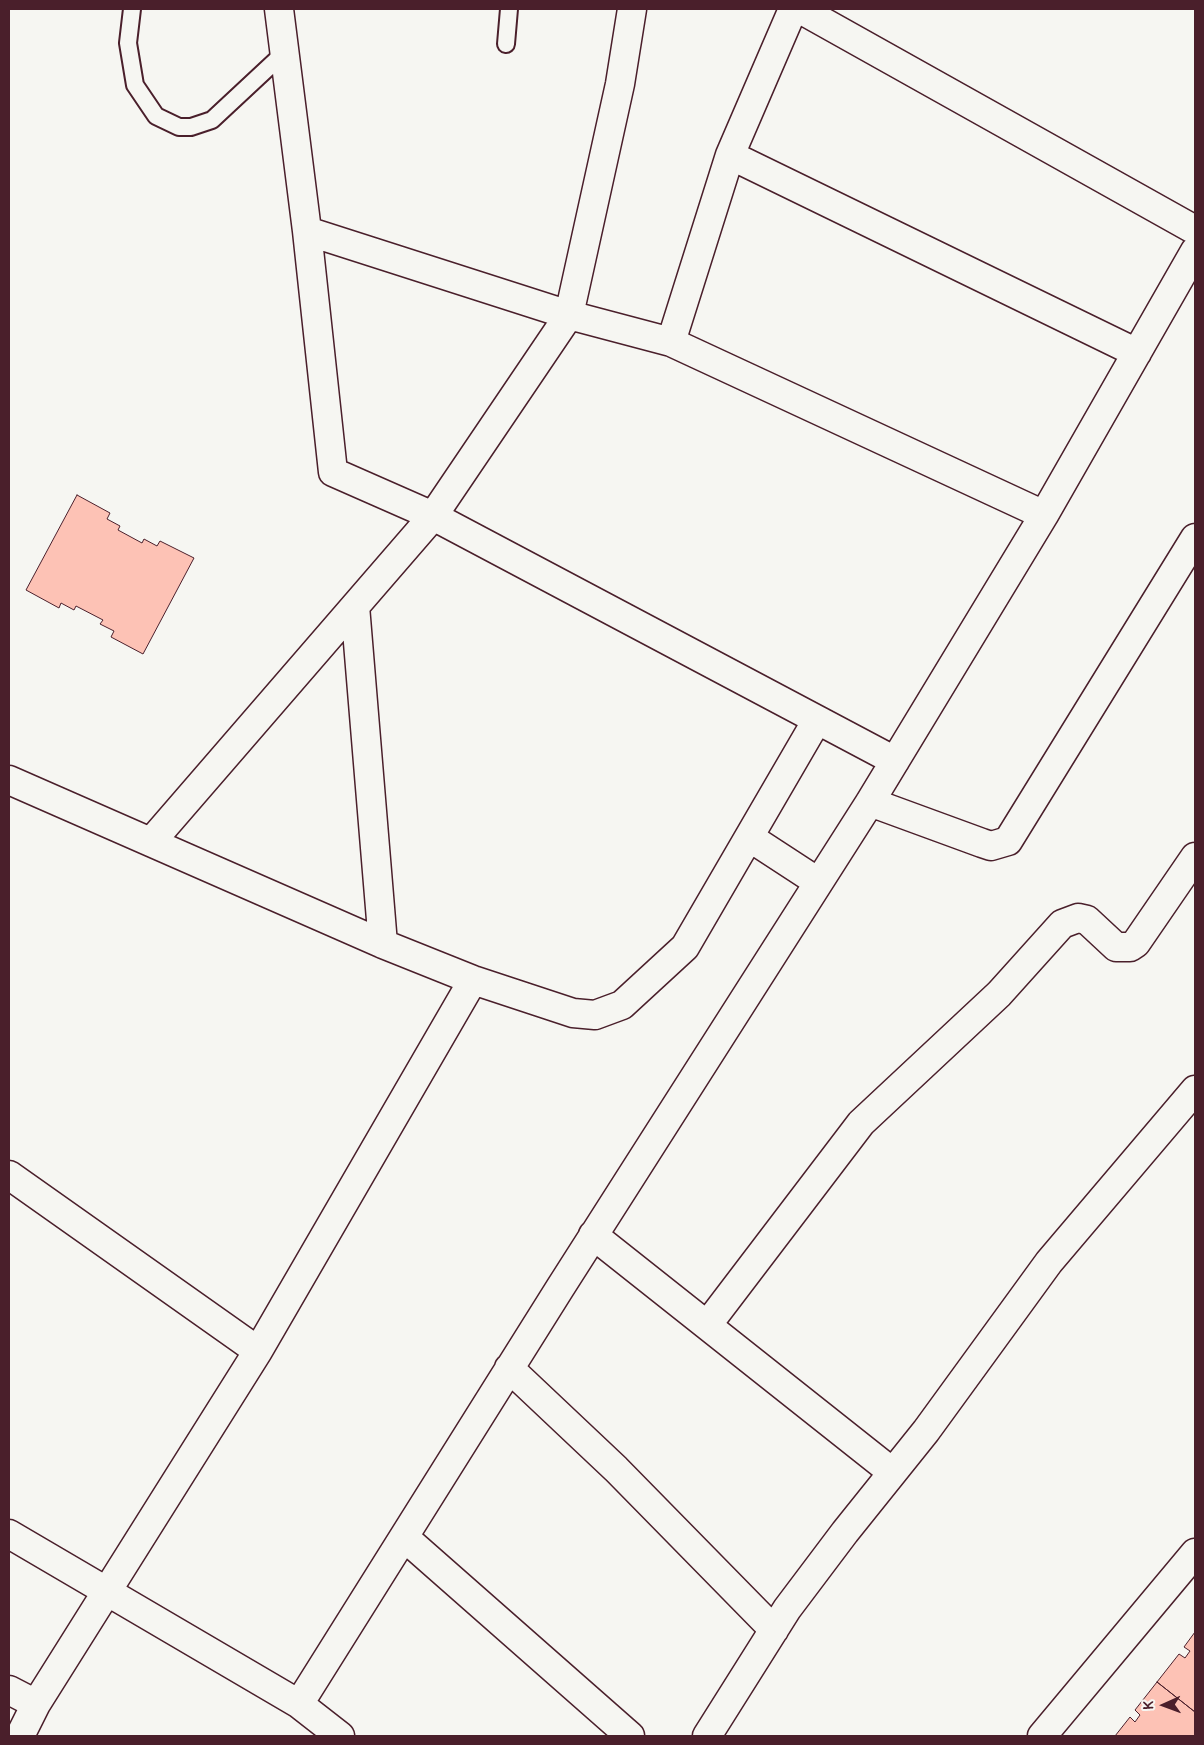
<!DOCTYPE html>
<html>
<head>
<meta charset="utf-8">
<style>
  body { margin:0 }
  #map { position:relative; width:1204px; height:1745px; overflow:hidden; background:#f6f6f2; font-family:Pangolin,sans-serif }
  canvas { display:block }
  .frame { position:absolute; inset:0; border:10px solid #4a1f2b; pointer-events:none }
  .north { position:absolute; left:1139px; top:1680px; width:50px; height:50px; -webkit-text-stroke:4px #f6f6f2; paint-order:stroke; rotate:268deg; font-size:14px; font-weight:700; line-height:20px; text-align:center; color:#4a1f2b }
  .north::after { content:''; display:block; margin:auto; width:18px; height:22px; background:#4a1f2b; clip-path:polygon(50% 0,100% 100%,50% 72%,0 100%) }
</style>
</head>
<body>
<div id="map">
<canvas width="1204" height="1745"></canvas>
<div class="frame"></div>
<div class="north">K</div>
</div>
<script>
const g = document.querySelector('canvas').getContext('2d');
g.lineJoin = 'round';
function fill(path, color) { g.fillStyle = color; g.fill(path, 'evenodd'); }
const poly = rows => new Path2D(rows.map(r => 'M' + r).join(''));
function stroke(path, color, width, dash) { g.strokeStyle = color; g.lineWidth = width; g.lineCap = dash ? 'butt' : 'round'; g.setLineDash(dash || []); g.stroke(path); }
const building = poly([
  [77,495,110,513,107,519,120,526,118,530,142,543,144,539,157,546,160,541,194,558,143,654,111,637,114,631,100,624,103,620,76,606,74,610,61,603,59,608,26,590,77,495],
  [1195,1632,1195,1712,1157,1682,1179,1654,1185,1658,1190,1651,1184,1647,1195,1632],
  [1157,1682,1195,1712,1195,1736,1115,1736,1130,1717,1135,1722,1140,1715,1135,1710,1157,1682]
]);
const service = poly([
  [132,9,128,43,135,85,156,116,179,127,191,127,212,120,285,52],
  [506,44,509,9]
]);
const minor = poly([
  [279,9,307,231,333,472,433,516,895,761],
  [800,9,1195,230],
  [730,155,1137,353],
  [307,231,569,315,671,342,1044,515],
  [671,342,730,155,793,9],
  [355,606,383,944],
  [9,780,383,944,473,980,573,1013,595,1015,622,1005,685,947,817,720],
  [870,802,982,843,991,846,1008,841,1195,538],
  [749,837,818,882],
  [151,842,433,516,569,315,620,84,632,9],
  [9,1175,258,1351],
  [593,1235,892,1472],
  [708,1324,861,1123,999,994,1062,924,1078,918,1087,920,1116,947,1130,947,1136,943,1195,857],
  [509,1368,616,1469,774,1630],
  [9,1534,299,1704,340,1736],
  [404,1537,630,1736],
  [9,1690,36,1704],
  [299,1704,560,1288,870,802,1044,515,1195,251],
  [20,1736,36,1704,258,1351,473,980],
  [707,1736,787,1609,845,1532,926,1431,1049,1262,1195,1090],
  [1042,1736,1195,1553]
]);
fill(building, '#fdc2b5');
stroke(building, '#4a1f2b', 1);
stroke(service, '#4a1f2b', 20);
stroke(minor, '#4a1f2b', 31);
stroke(service, '#f6f6f2', 16);
stroke(minor, '#f6f6f2', 28);
</script>
</body>
</html>
